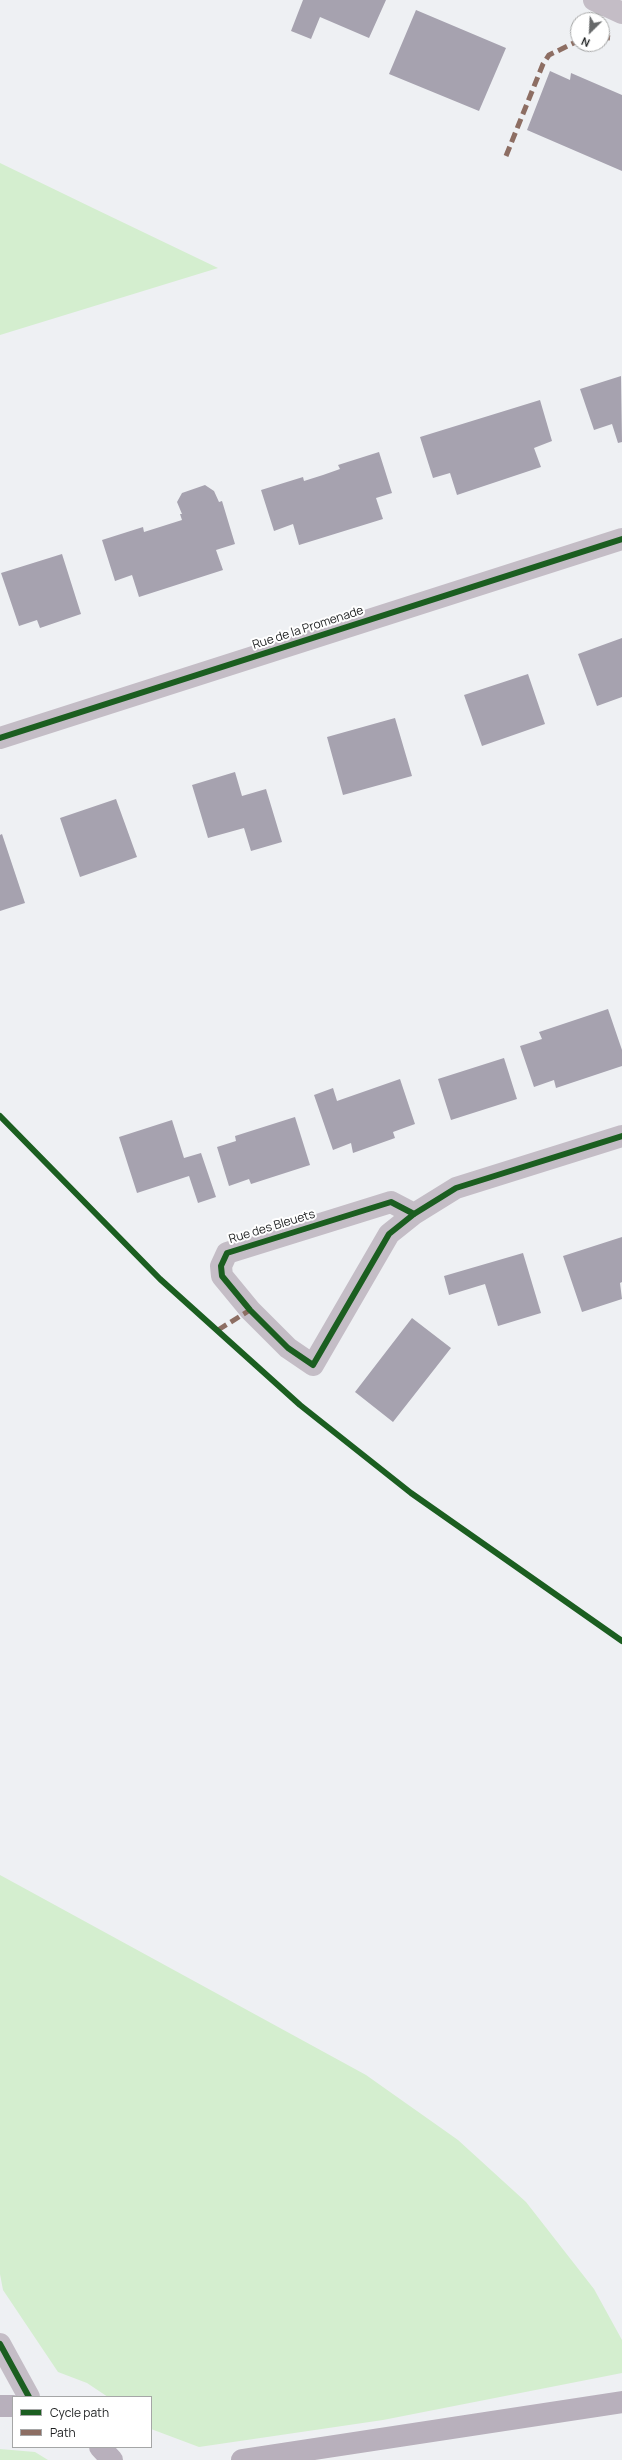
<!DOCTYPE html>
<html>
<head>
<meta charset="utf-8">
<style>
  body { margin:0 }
  #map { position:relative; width:622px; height:2460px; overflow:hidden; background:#eef0f3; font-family:Manrope,sans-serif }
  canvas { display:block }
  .legend { position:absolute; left:12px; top:2396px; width:140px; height:52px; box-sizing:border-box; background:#fff; border:1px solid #a5a6a6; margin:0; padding:5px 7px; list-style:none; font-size:12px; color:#1e2021 }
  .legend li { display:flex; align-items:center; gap:8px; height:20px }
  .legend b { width:20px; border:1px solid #a5a6a6 }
  .north { position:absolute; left:570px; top:12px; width:40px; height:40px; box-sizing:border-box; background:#fff; border:1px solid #a5a6a6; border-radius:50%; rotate:204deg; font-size:11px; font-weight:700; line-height:16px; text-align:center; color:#1e2021 }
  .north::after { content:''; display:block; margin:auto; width:14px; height:18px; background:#67696a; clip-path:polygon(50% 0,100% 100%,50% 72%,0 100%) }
</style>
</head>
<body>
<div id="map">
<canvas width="622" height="2460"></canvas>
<ul class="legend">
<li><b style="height:5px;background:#1b5e20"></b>Cycle path</li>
<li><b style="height:5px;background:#8d6e63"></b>Path</li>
</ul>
<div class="north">N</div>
</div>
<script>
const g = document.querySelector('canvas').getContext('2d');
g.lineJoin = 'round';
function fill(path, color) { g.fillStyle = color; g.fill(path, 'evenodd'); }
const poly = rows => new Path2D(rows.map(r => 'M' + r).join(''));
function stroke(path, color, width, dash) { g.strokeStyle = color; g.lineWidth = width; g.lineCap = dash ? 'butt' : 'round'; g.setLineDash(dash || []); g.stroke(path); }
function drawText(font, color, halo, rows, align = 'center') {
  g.font = font + ' Manrope,sans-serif'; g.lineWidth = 4; g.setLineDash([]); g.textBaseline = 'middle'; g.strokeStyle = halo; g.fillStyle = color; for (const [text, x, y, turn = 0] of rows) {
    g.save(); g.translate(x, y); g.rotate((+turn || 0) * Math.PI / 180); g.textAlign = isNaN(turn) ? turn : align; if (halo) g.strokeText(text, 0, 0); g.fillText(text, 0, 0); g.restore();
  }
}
const green = poly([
  [0,163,95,209,218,268,0,335],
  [0,1875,366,2075,458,2140,526,2202,594,2289,622,2340,622,2373,383,2420,199,2447,151,2429,151,2397,108,2397,87,2383,58,2372,3,2290,0,2274],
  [0,2449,35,2452,48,2460,0,2460]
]);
const building = poly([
  [303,0,386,0,369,38,320,17,311,39,291,31],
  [416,10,506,48,479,111,389,74],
  [550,71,570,80,571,73,622,95,622,171,527,130],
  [621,376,622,442,618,443,612,424,594,430,580,389],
  [540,400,552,441,534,448,541,467,457,495,450,473,433,478,420,437],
  [379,452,392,493,376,498,383,519,299,545,293,524,274,531,261,490,303,477,304,481,323,475,340,469,338,465],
  [205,485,214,491,219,502,222,501,235,544,216,550,223,570,139,597,132,575,115,581,102,540,143,527,144,532,182,520,180,514,182,514,177,502,182,493],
  [62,554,81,614,40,628,37,620,19,626,1,573],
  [622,638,622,697,597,706,578,654],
  [528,674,545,724,482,746,464,695],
  [395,718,412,776,343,795,327,737],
  [235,772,242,796,266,789,282,842,251,851,244,828,208,838,192,785],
  [116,799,137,857,80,877,60,818],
  [2,834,25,903,0,911,0,835],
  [608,1009,622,1050,622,1066,556,1088,554,1080,534,1087,520,1046,542,1039,539,1032],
  [504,1058,517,1099,451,1120,438,1079],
  [400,1079,415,1124,393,1132,395,1138,353,1153,351,1143,333,1150,314,1095,333,1088,337,1101],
  [295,1117,310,1165,251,1184,249,1179,229,1186,217,1147,236,1141,235,1136],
  [172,1120,184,1158,201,1153,216,1197,198,1203,189,1176,137,1193,119,1137],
  [622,1237,622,1282,620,1283,622,1299,582,1312,563,1256],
  [523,1253,541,1313,498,1326,485,1284,449,1295,444,1276],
  [412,1318,451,1348,393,1422,355,1392]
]);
const minor = poly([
  [594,0,622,13],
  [0,738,622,539],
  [414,1214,391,1202,227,1253,221,1266,222,1276,250,1310,288,1348,313,1365,389,1234,414,1214,456,1188,622,1136],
  [0,2344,29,2397]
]);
const highway = poly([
  [0,2406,13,2406],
  [100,2447,112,2460],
  [242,2460,622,2402]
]);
const quiet = poly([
  [602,37,610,38],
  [506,156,543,64,549,55,578,41],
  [218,1330,250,1310]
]);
const cycleway = poly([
  [0,738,622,539],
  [0,1116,160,1279,300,1405,411,1493,622,1641],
  [414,1214,391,1202,227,1253,221,1266,222,1276,250,1310,288,1348,313,1365,389,1234,414,1214,456,1188,622,1136],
  [0,2344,29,2397]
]);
const streetNames = [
  ["Rue de la Promenade",308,628,-18],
  ["Rue des Bleuets",272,1227,-17]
];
fill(green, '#d4eecf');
fill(building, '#a6a2af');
stroke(minor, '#c4bdc6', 22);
stroke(highway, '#b8b0bc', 22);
stroke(quiet, '#8d6e63', 5, [10, 5]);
stroke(cycleway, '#1b5e20', 6);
drawText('12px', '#1e2021', '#fff', streetNames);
</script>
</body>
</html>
